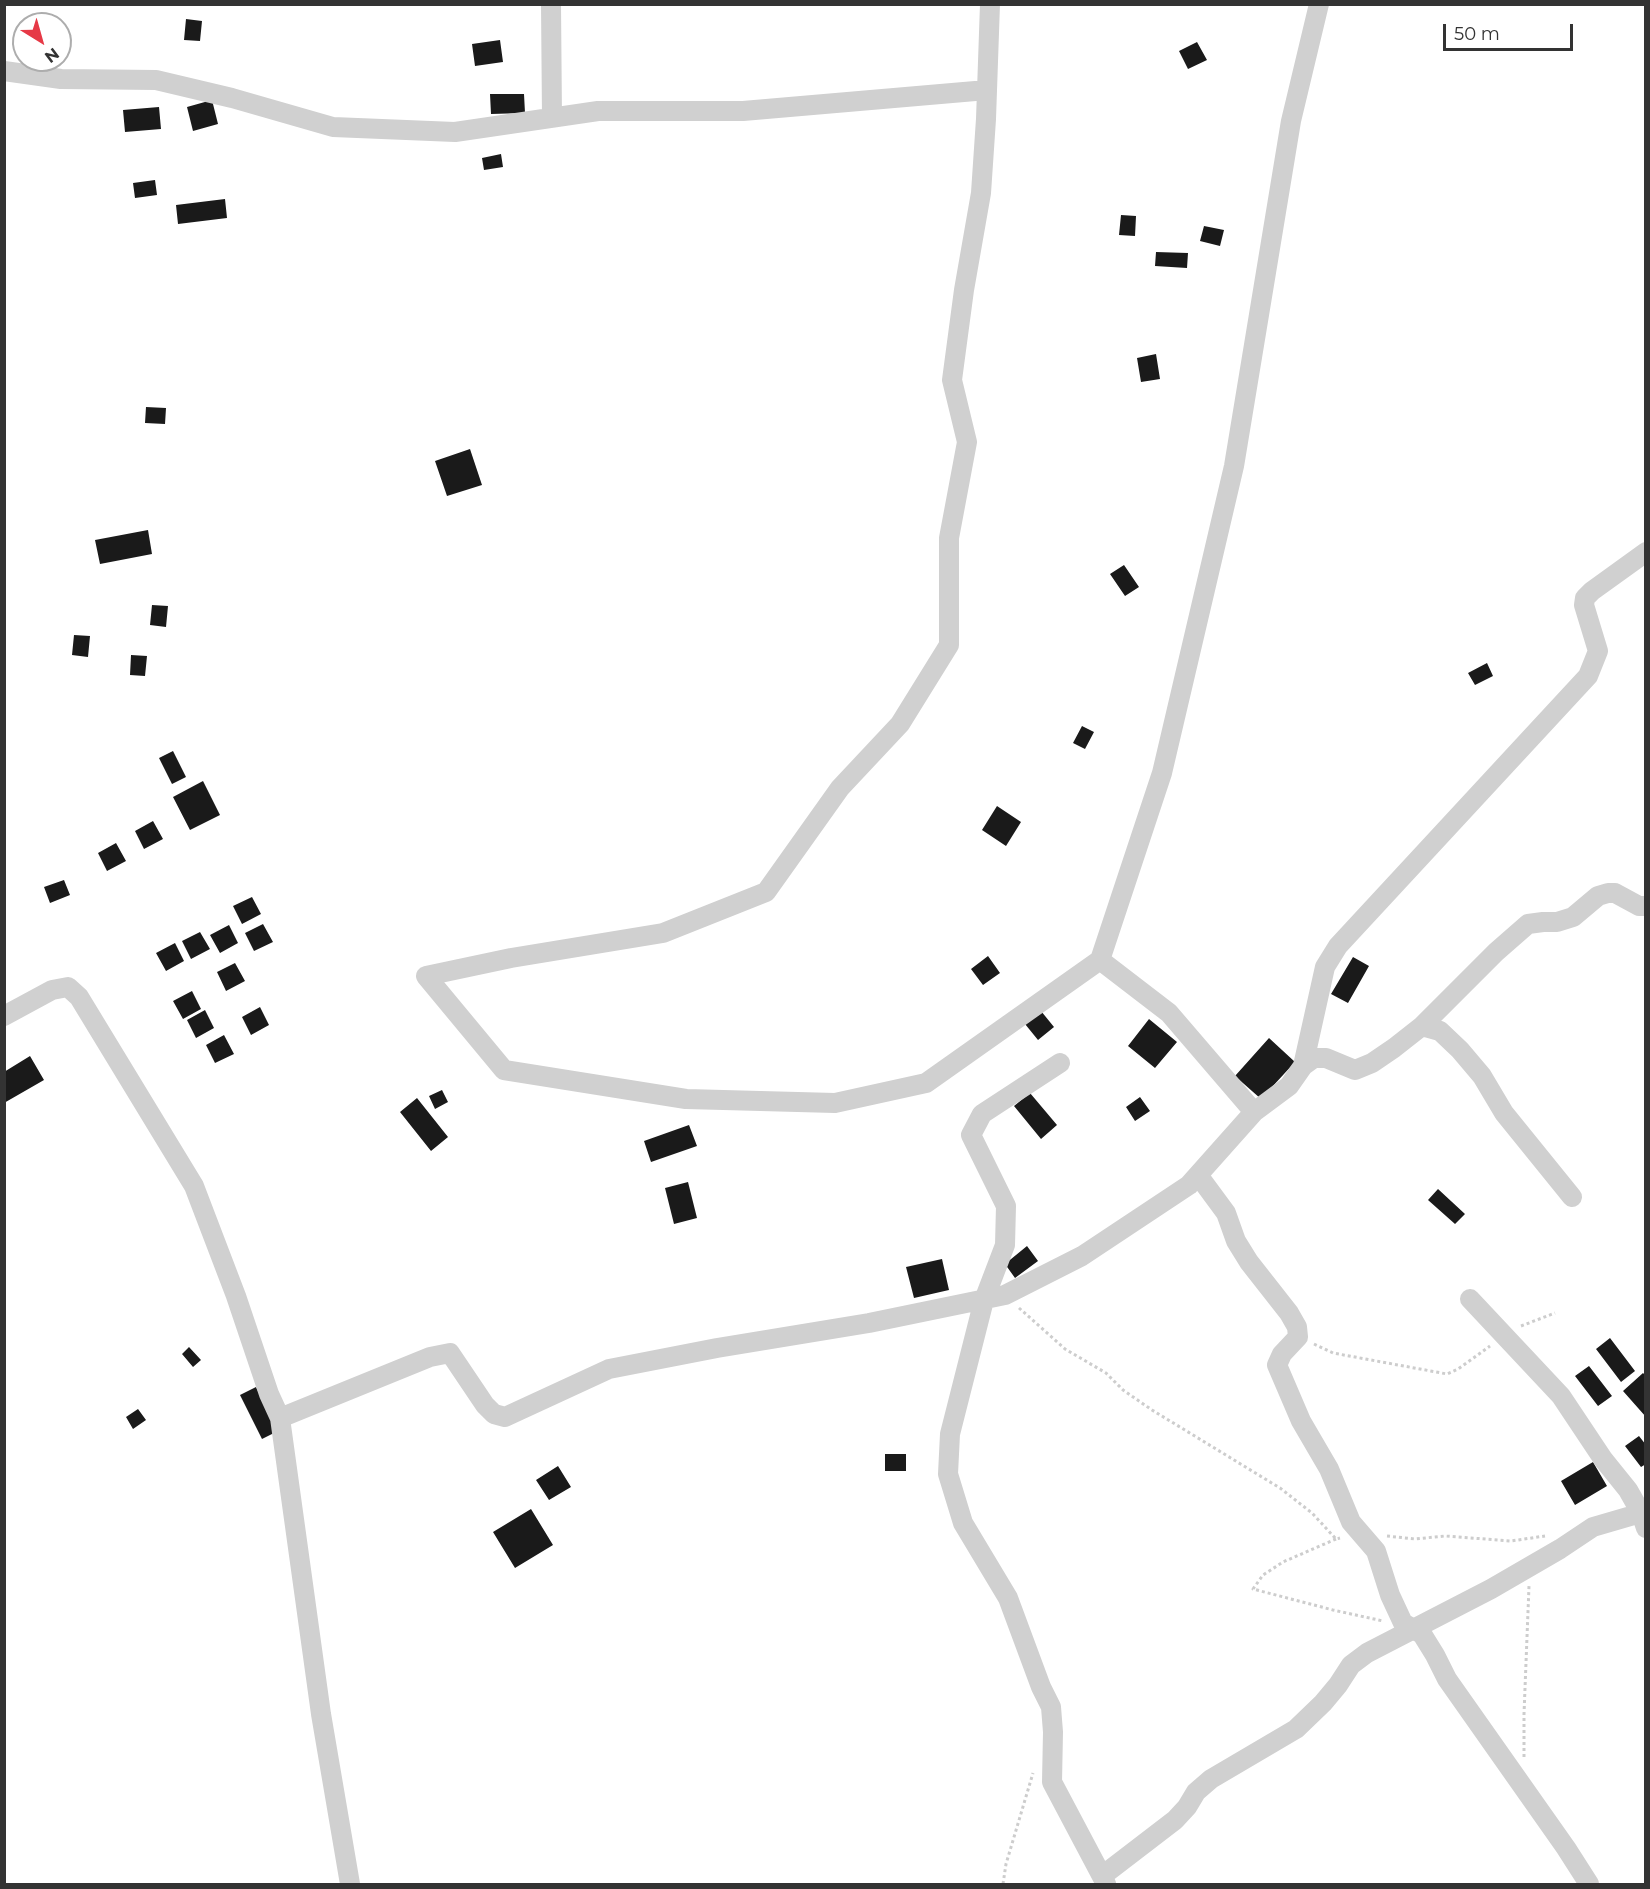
<!DOCTYPE html>
<html>
<head>
<meta charset="utf-8">
<style>
  body { margin:0 }
  #map { position:relative; width:1650px; height:1889px; overflow:hidden; background:#fff; font-family:Montserrat,sans-serif }
  canvas { display:block }
  .frame { position:absolute; inset:0; border:6px solid #333; pointer-events:none }
  .north { position:absolute; left:12px; top:12px; width:60px; height:60px; box-sizing:border-box; background:#fff; border:2px solid #adadad; border-radius:50%; rotate:143deg; font-size:16px; font-weight:700; line-height:24px; text-align:center; color:#333 }
  .north::after { content:''; display:block; margin:auto; width:21px; height:27px; background:#e63946; clip-path:polygon(50% 0,100% 100%,50% 72%,0 100%) }
  .scale { position:absolute; left:1443px; top:24px; width:130px; height:27px; box-sizing:border-box; border:3px solid #333; border-top:0; padding-left:8px; font-size:18px; line-height:21px; white-space:nowrap; color:#333; -webkit-text-stroke:4px #fff; paint-order:stroke }
</style>
</head>
<body>
<div id="map">
<canvas width="1650" height="1889"></canvas>
<div class="frame"></div>
<div class="north">N</div>
<div class="scale">50 m</div>
</div>
<script>
const g = document.querySelector('canvas').getContext('2d');
g.lineJoin = 'round';
function fill(path, color) { g.fillStyle = color; g.fill(path, 'evenodd'); }
const poly = rows => new Path2D(rows.map(r => 'M' + r).join(''));
function stroke(path, color, width, dash) { g.strokeStyle = color; g.lineWidth = width; g.lineCap = dash ? 'butt' : 'round'; g.setLineDash(dash || []); g.stroke(path); }
const building = poly([
  [186,19,202,21,200,41,184,40],
  [500,40,503,62,475,66,472,44],
  [1197,42,1207,60,1188,69,1179,51],
  [490,94,524,94,525,113,491,114],
  [212,100,218,124,193,131,187,107],
  [159,107,161,129,125,132,123,110],
  [501,154,503,167,484,170,482,158],
  [155,180,157,195,135,198,133,183],
  [225,199,227,218,178,224,176,205],
  [1121,215,1136,216,1135,236,1119,235],
  [1204,226,1224,230,1220,246,1200,241],
  [1156,252,1188,253,1187,268,1155,266],
  [1156,354,1160,379,1141,382,1137,358],
  [146,407,166,408,165,424,145,423],
  [470,449,482,485,447,496,435,461],
  [148,530,152,554,100,564,95,540],
  [1124,565,1139,587,1125,596,1110,574],
  [152,605,168,606,166,627,150,625],
  [74,635,90,636,88,657,72,655],
  [131,655,147,656,145,676,130,675],
  [1487,663,1493,676,1475,685,1468,673],
  [1082,726,1094,732,1085,749,1073,743],
  [173,751,186,777,172,784,159,758],
  [203,781,220,815,190,830,173,797],
  [997,806,1021,822,1006,846,982,830],
  [153,821,163,839,144,849,135,831],
  [116,843,126,861,107,871,98,853],
  [64,880,70,895,50,903,44,887],
  [252,897,261,914,242,924,233,906],
  [263,924,273,942,254,951,245,933],
  [229,925,238,943,220,953,210,935],
  [200,932,210,949,191,959,182,941],
  [175,943,184,961,166,971,156,953],
  [988,956,1000,973,983,985,971,969],
  [1353,957,1369,966,1348,1003,1331,994],
  [235,963,245,981,226,991,217,972],
  [192,991,201,1009,183,1019,173,1001],
  [260,1007,269,1025,251,1035,242,1017],
  [205,1010,214,1028,196,1038,187,1020],
  [1041,1011,1054,1027,1038,1040,1025,1024],
  [1149,1019,1177,1042,1155,1068,1128,1046],
  [224,1035,234,1054,215,1063,206,1045],
  [1269,1038,1295,1062,1261,1099,1235,1076],
  [30,1056,44,1080,4,1103,4,1072],
  [442,1090,448,1102,435,1109,429,1096],
  [1030,1093,1057,1125,1041,1139,1014,1106],
  [1140,1097,1150,1111,1135,1121,1126,1107],
  [417,1098,448,1137,431,1151,400,1112],
  [689,1125,697,1146,651,1162,644,1141],
  [688,1182,697,1218,674,1224,665,1188],
  [1438,1189,1465,1214,1455,1224,1428,1200],
  [1027,1246,1038,1261,1015,1278,1005,1264],
  [942,1259,949,1290,914,1298,906,1267],
  [1610,1338,1635,1371,1621,1382,1596,1349],
  [189,1347,201,1360,193,1367,182,1354],
  [1589,1366,1612,1396,1598,1406,1575,1376],
  [1643,1373,1646,1376,1646,1417,1623,1391],
  [256,1387,278,1431,262,1439,240,1395],
  [138,1409,146,1420,133,1429,126,1417],
  [1639,1436,1646,1445,1646,1464,1641,1467,1625,1446],
  [885,1454,906,1454,906,1471,885,1471],
  [1593,1462,1607,1486,1575,1505,1561,1481],
  [558,1466,571,1487,549,1500,536,1480],
  [531,1509,553,1545,515,1568,493,1532]
]);
const path = poly([
  [1019,1308,1065,1349,1106,1373,1123,1390,1152,1410,1280,1488,1312,1513,1336,1539,1340,1538],
  [1521,1326,1555,1313],
  [1314,1344,1333,1353,1447,1374,1458,1369,1490,1346],
  [1387,1536,1415,1539,1445,1536,1511,1541,1545,1536],
  [1336,1539,1283,1562,1263,1575,1253,1589,1333,1610,1383,1621],
  [1524,1757,1524,1714,1529,1586],
  [1003,1884,1006,1864,1033,1773]
]);
const minor = poly([
  [551,4,552,118],
  [990,4,986,119,981,193,964,290,952,380,967,442,949,538,949,645,900,724,840,788,766,892,663,933,511,958,426,976,504,1070,686,1099,835,1103,926,1083,1100,960,1162,773,1234,466,1291,121,1319,4],
  [4,71,61,79,156,80,232,98,333,127,455,132,598,111,743,111,987,90],
  [1100,960,1169,1013,1254,1112],
  [4,1016,52,990,68,987,79,997,194,1186,236,1296,269,1394,280,1418,430,1357,450,1353,485,1405,494,1414,505,1417,609,1369,717,1348,869,1323,1005,1295,1082,1256,1189,1185,1254,1112,1289,1086,1303,1066,1325,967,1338,946,1588,676,1598,651,1584,605,1585,598,1592,591,1646,552],
  [1422,1026,1440,1031,1460,1050,1482,1076,1504,1113,1572,1197],
  [1060,1063,982,1114,971,1135,1006,1206,1005,1245,984,1300,950,1434,948,1474,963,1523,1008,1598,1041,1687,1051,1707,1053,1732,1052,1782,1106,1884],
  [1303,1066,1314,1058,1326,1058,1355,1070,1372,1063,1394,1048,1422,1026,1496,952,1528,924,1543,922,1557,922,1573,917,1598,896,1608,893,1615,893,1639,906,1646,906],
  [1198,1175,1226,1213,1236,1241,1249,1262,1289,1313,1297,1327,1298,1337,1282,1354,1277,1365,1301,1421,1329,1469,1351,1522,1376,1551,1390,1595,1403,1623,1422,1634,1435,1655,1447,1679,1566,1848,1589,1884],
  [1470,1299,1561,1396,1603,1459,1628,1490,1641,1513,1646,1512],
  [280,1418,321,1714,350,1884],
  [1102,1876,1175,1820,1187,1807,1196,1792,1211,1779,1296,1729,1323,1703,1338,1685,1351,1665,1367,1653,1491,1589,1560,1549,1593,1527,1641,1513,1646,1528]
]);
fill(building, '#1a1a1a');
stroke(path, '#cdcdcd', 3, [3, 3]);
stroke(minor, '#d0d0d0', 20);
</script>
</body>
</html>
